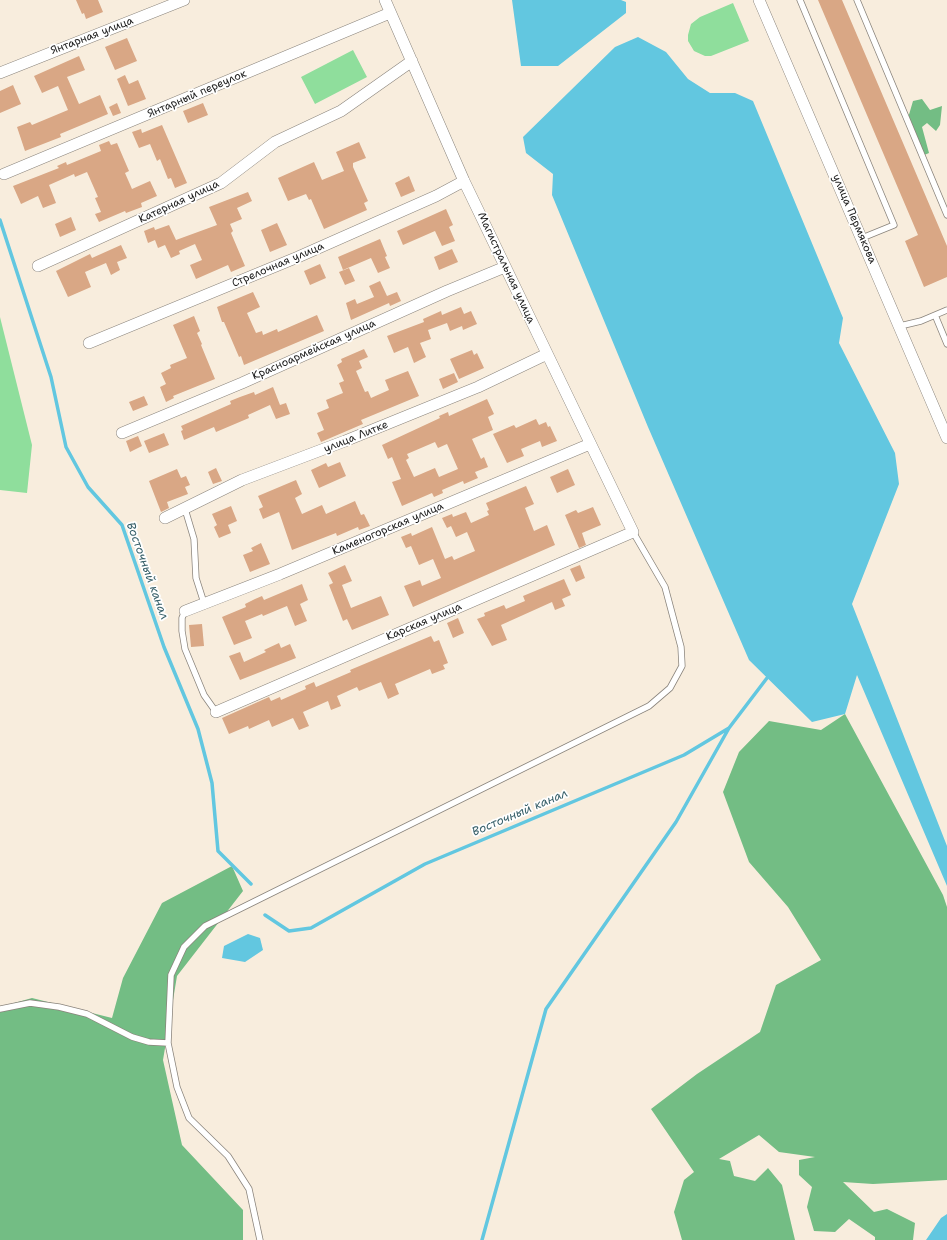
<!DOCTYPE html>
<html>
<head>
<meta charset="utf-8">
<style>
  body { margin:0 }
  canvas { display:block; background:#f8eddd }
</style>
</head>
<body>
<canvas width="947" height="1240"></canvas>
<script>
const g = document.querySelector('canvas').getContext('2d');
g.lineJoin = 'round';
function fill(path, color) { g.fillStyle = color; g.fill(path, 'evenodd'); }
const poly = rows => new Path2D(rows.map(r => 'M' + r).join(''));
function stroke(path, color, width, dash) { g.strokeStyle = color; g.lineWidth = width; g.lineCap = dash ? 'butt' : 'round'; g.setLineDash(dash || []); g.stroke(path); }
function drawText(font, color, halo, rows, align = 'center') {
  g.font = font + ' "Shantell Sans",sans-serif'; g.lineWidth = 3.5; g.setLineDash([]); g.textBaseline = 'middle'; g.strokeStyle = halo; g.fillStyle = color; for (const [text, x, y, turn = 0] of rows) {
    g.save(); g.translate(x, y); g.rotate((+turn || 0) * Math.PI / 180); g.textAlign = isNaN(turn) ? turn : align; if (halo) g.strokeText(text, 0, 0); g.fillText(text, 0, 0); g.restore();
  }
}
const green = poly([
  [733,3,749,41,711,56,705,56,694,51,688,41,688,35,691,24,700,17],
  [353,50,367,77,315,104,301,77],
  [0,317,32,445,27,493,0,490]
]);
const forest = poly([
  [922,99,930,110,942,106,940,125,936,131,927,123,922,127,929,153,922,156,908,118,913,101],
  [845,714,943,895,947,907,947,1180,873,1184,843,1182,874,1212,887,1209,915,1223,913,1240,875,1240,875,1237,849,1219,835,1232,814,1231,807,1207,812,1187,799,1175,799,1160,815,1157,779,1152,759,1135,719,1159,730,1161,734,1176,755,1181,768,1168,782,1185,795,1240,682,1240,674,1212,684,1180,694,1172,651,1109,697,1074,760,1032,776,985,821,960,788,907,749,862,723,792,739,752,769,721,821,730],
  [232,866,243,891,177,976,163,1060,182,1145,243,1210,243,1240,0,1240,0,1007,32,998,112,1018,123,978,162,903]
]);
const water = poly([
  [512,0,621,0,626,2,626,13,558,66,521,66],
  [638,37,666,52,688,79,710,93,735,93,753,101,843,318,839,343,895,453,899,484,852,604,947,846,947,886,857,675,845,714,812,722,749,660,648,427,552,195,553,174,526,153,523,137,615,47],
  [248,934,260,938,263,950,245,962,222,958,224,946],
  [947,1214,947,1240,926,1240,941,1218]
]);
const stream = poly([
  [0,220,51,377,66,447,88,487,122,525,164,647,198,729,212,783,218,851,251,884],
  [265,915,289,931,311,928,425,864,684,755,729,728,767,678],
  [482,1240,546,1009,676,822,729,728]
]);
const building = poly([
  [76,0,98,0,103,12,86,19,84,13,82,14],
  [818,0,842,0,947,246,947,277,924,287,905,241,918,235],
  [127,38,137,61,115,70,105,47],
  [79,56,85,70,67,77,79,104,100,95,108,114,60,134,61,137,25,151,17,127,30,122,32,125,68,110,58,86,42,93,34,76],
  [125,75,129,84,138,80,146,99,128,106,117,79],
  [13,85,21,104,0,113,0,91],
  [117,103,121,113,113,116,109,107],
  [203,103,208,115,188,123,183,111],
  [162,125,187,183,175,188,171,178,168,179,160,159,157,161,150,144,139,148,132,132,141,129,142,133],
  [109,141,111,145,117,143,129,171,125,173,132,189,150,181,157,196,141,203,142,207,126,213,125,211,99,222,95,214,101,212,95,198,98,197,87,172,75,177,74,174,49,185,56,203,43,208,38,196,21,204,13,186,59,168,57,166,66,162,67,165,101,151,99,145],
  [359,142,366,158,353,163,353,167,368,201,364,203,367,210,324,229,311,199,309,200,306,194,288,201,278,178,314,162,322,180,344,171,336,152],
  [409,176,415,191,401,197,395,183],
  [248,192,252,201,237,208,242,219,230,224,233,231,231,233,245,266,231,272,228,265,196,279,190,265,202,260,195,244,179,251,180,254,171,258,165,245,158,248,155,240,148,243,144,231,154,227,155,230,169,225,176,240,217,225,209,207],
  [446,209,453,225,449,227,455,241,442,246,435,231,403,245,397,231],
  [71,217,76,230,60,237,55,224],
  [277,223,287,245,270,252,261,230],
  [380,239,387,256,385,257,390,268,378,273,371,258,343,270,338,257],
  [121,245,127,258,117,262,120,270,111,275,106,263,85,272,91,287,68,297,56,271,90,254,92,258],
  [452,249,458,262,439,270,434,257],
  [320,264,326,278,310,285,304,271],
  [349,268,355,281,345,285,339,272],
  [380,281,387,296,397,292,401,301,390,306,389,303,351,320,346,303,355,299,357,304,374,297,369,286],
  [253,292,260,307,247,313,256,333,262,331,263,335,277,329,278,332,317,315,324,331,244,365,241,356,239,357,224,322,222,322,217,307],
  [461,307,464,314,471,311,477,324,463,330,462,326,450,331,447,323,428,330,431,339,420,343,426,357,414,363,408,347,394,353,387,336,424,322,423,319,441,311,442,315],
  [194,316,200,331,197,333,202,344,201,345,215,379,173,396,174,398,166,402,160,387,166,384,161,373,171,368,170,365,187,358,173,325],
  [364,349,368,357,359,361,362,368,356,371,365,392,368,391,371,398,389,390,385,380,408,371,419,396,361,420,363,424,321,442,317,433,324,430,317,413,329,408,326,400,343,393,339,383,344,381,337,365,342,362,341,359],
  [472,350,474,355,477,353,484,368,459,379,450,359],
  [454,373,458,382,443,389,439,379],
  [273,387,280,405,286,403,290,414,276,419,270,405,248,415,249,418,216,432,214,427,184,440,181,431,183,430,181,426,231,404,230,401,240,397,254,392,255,395],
  [144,396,148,405,133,411,129,402],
  [487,399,494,414,488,417,493,430,472,439,481,459,484,457,488,467,475,472,478,478,464,484,463,481,442,490,443,493,434,497,432,493,402,506,392,482,401,479,392,457,388,459,382,445,440,418,439,416,448,412,449,416],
  [435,442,438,448,447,444,458,469,439,477,435,468,414,477,406,460,409,458,407,454],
  [536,419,539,425,546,422,548,427,550,426,557,441,542,447,540,441,521,449,524,456,507,463,493,434,514,425,516,428],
  [164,433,169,445,149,453,144,441],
  [138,436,142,446,130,452,126,441],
  [340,462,346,476,319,488,311,470,326,463,328,467],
  [216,468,222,481,213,484,208,472],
  [177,469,181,478,186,476,190,485,185,487,188,494,167,502,169,508,161,512,149,481],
  [568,469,575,485,557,493,550,477],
  [296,480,302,494,295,498,302,514,322,505,326,514,355,501,361,515,364,514,370,526,359,530,358,527,337,536,336,533,292,550,279,512,263,519,259,509,263,507,258,496],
  [526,486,534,504,525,508,534,531,547,525,555,545,413,607,404,586,420,580,422,586,441,578,433,559,419,565,411,546,406,548,401,537,411,533,412,536,432,527,445,559,452,556,454,560,475,551,467,532,456,537,451,526,447,528,442,518,452,514,453,517,466,512,471,523,489,515,487,511,489,510,486,503],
  [231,506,237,521,228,525,231,533,219,538,214,527,217,525,212,514],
  [593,507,601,525,582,533,586,545,579,548,565,515,576,510,578,513],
  [261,543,270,564,250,572,243,555,253,551,251,548],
  [345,565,352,581,342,585,351,608,381,596,389,615,352,630,347,619,343,621,329,585,333,583,328,573],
  [580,565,585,578,576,582,570,569],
  [564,579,571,595,562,599,565,606,555,610,552,602,501,625,507,640,492,646,477,619,485,616,484,613,504,605,506,609,525,601,523,596],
  [302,584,308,600,300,604,307,621,295,626,287,606,263,616,262,614,245,621,252,638,234,645,222,617,246,607,245,604,255,599,262,596,264,600],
  [458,618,464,633,453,638,447,623],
  [202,624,204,646,191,647,189,625],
  [431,636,434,642,439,640,448,663,443,665,445,669,432,674,430,669,395,684,399,694,388,699,381,682,359,691,357,687,337,696,341,706,331,710,328,701,303,712,309,726,299,730,293,718,272,727,269,720,249,729,248,726,229,734,222,718,269,697,271,701,280,697,281,700,306,689,305,686,314,682,316,687,351,672,350,670],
  [279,643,281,648,290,644,296,658,240,680,229,656,240,652,244,662,266,652,264,650]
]);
const lane = poly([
  [800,0,894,225,862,238],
  [857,0,947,215],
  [935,315,947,344],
  [900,326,921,321,947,310],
  [185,509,194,539,196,578,204,603],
  [185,611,182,618,182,631,185,649,204,695,216,712],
  [0,1009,30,1003,59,1007,87,1014,132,1037,149,1042,168,1043],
  [260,1240,249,1189,228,1156,189,1118,177,1087,168,1043,171,975,184,947,205,926,649,706,670,688,682,666,681,647,665,587,633,532]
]);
const street = poly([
  [759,0,947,438],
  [0,73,184,0],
  [4,174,390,13],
  [38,266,221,183,275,142,341,111,412,61],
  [89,343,298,257,436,196,464,181],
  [122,433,242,383,447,291,505,267],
  [165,518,242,480,345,441,478,387,547,354],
  [185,611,280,574,590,444],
  [216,712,633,532,464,181,385,0]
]);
const streetNames = [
  ["Янтарная улица",92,36,-21],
  ["Янтарный переулок",197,94,-23],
  ["Катерная улица",179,202,-25],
  ["улица Пермякова",854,219,67],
  ["Стрелочная улица",278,265,-23],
  ["Магистральная улица",506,268,65],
  ["Красноармейская улица",314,350,-24],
  ["улица Литке",356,437,-22],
  ["Каменогорская улица",388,529,-23],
  ["Карская улица",424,622,-23]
];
const waterNames = [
  ["Восточный канал",147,571,70],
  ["Восточный канал",520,813,-23]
];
fill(green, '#8fde9c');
fill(forest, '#73bd84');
fill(water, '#62c7e0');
stroke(stream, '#62c7e0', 3.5);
fill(building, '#d9a785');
stroke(lane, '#8a847c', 7);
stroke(street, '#8a847c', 12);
stroke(lane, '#fff', 5.5);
stroke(street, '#fff', 11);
drawText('11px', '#1c1c1c', '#fff', streetNames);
drawText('italic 12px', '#38606a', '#fff', waterNames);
</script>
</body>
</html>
